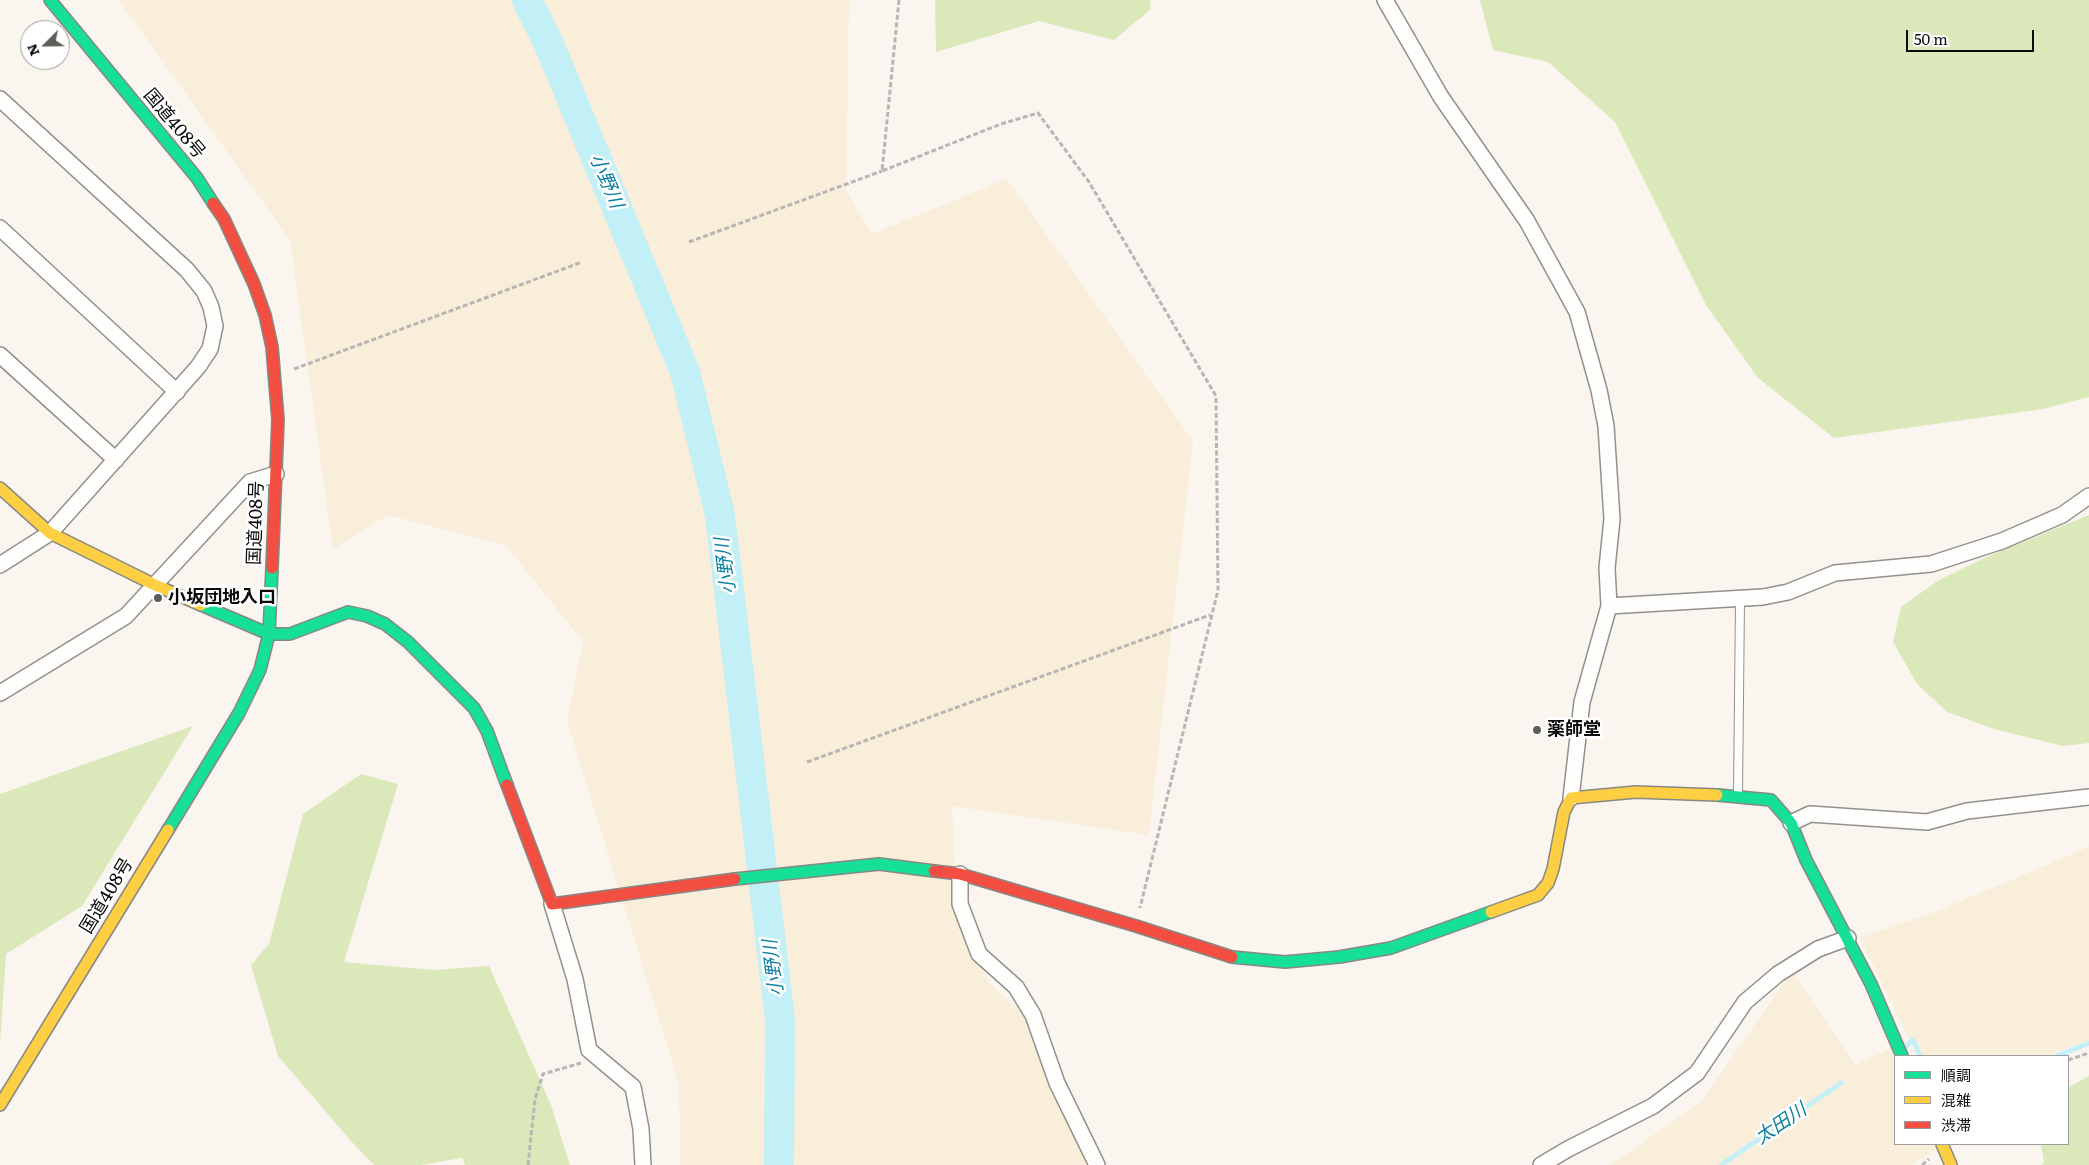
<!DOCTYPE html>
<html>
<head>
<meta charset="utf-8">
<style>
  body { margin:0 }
  #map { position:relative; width:2089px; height:1165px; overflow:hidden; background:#faf5ee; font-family:Literata,"Noto Sans JP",serif }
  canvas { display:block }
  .legend { position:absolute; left:1894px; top:1055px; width:175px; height:90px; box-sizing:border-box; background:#fff; border:1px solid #9d9d9d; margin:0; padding:6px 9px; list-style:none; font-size:15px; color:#0b0b0b }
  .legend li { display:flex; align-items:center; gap:10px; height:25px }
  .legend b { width:25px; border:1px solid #9d9d9d }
  .north { position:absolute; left:20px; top:20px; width:50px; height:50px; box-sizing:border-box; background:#fff; border:1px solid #9d9d9d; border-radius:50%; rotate:247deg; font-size:14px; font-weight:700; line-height:20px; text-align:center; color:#0b0b0b }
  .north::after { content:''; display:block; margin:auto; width:18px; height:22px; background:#5f5d5a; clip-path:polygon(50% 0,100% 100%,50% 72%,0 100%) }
  .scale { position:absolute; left:1906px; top:30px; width:128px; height:22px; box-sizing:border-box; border:2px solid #0b0b0b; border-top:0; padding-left:6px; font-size:15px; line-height:18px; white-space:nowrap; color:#0b0b0b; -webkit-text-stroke:4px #fff; paint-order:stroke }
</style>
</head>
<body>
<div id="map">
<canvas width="2089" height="1165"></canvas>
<ul class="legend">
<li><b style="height:6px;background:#16e098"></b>順調</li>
<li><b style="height:6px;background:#ffcf43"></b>混雑</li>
<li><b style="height:6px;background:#f24e42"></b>渋滞</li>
</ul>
<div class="north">N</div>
<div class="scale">50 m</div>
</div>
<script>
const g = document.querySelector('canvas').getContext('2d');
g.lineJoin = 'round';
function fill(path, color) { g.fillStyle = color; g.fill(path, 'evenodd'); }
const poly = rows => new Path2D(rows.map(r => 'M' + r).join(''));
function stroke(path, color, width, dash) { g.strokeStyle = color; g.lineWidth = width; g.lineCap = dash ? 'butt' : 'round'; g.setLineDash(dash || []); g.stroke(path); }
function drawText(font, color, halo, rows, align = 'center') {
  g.font = font + ' Literata,"Noto Sans JP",serif'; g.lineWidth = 5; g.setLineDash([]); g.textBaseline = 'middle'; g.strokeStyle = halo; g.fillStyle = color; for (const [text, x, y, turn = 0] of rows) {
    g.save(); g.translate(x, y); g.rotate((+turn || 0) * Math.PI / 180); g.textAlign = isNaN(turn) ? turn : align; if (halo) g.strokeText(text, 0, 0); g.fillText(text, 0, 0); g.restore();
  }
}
const farmland = poly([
  [119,0,849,0,846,191,872,234,1007,179,1193,441,1149,835,952,806,956,890,974,957,992,986,1028,1018,1092,1165,680,1165,679,1084,567,721,583,641,505,545,388,515,333,549,290,240],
  [2089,847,2089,1040,2047,1056,1921,1056,1914,1039,1909,1038,1860,938,1938,911],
  [1792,971,1855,1065,1894,1047,1895,1144,1937,1144,1939,1147,1911,1165,1610,1165,1701,1102]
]);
const forest = poly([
  [935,0,1150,0,1151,9,1114,40,1039,21,936,52],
  [1480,0,2089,0,2089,397,2043,409,1834,438,1758,378,1706,305,1615,122,1548,62,1493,50],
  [2089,515,2089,743,2063,746,1994,729,1947,712,1917,684,1893,642,1901,607,1939,580,1982,559],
  [193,726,82,906,6,954,0,1044,0,794],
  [361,774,398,784,344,962,433,970,489,966,551,1105,570,1165,465,1165,462,1158,421,1165,374,1165,350,1140,278,1056,251,965,269,944,303,814],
  [2089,1076,2089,1165,2041,1165,2044,1162,2041,1144,2068,1144,2068,1088]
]);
const stream = poly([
  [1906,1046,1913,1040,1920,1056],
  [2057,1056,2089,1043],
  [1721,1165,1841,1083]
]);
const river = poly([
  [527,0,548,42,685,372,720,515,780,1020,779,1165]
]);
const path = poly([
  [899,0,882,171,1001,124,1038,113,1089,182,1216,396,1218,590,1140,908],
  [689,242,882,171],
  [294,369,582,262],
  [807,762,1210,615],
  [2068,1060,2089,1053],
  [528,1165,535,1099,543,1074,581,1063],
  [1922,1165,1929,1159]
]);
const lane = poly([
  [1738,794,1740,600]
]);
const street = poly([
  [1385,0,1441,97,1527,221,1577,312,1599,390,1606,426,1612,519,1607,568,1609,606,1582,702,1571,798],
  [0,99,187,270,204,291,211,307,215,326,210,349,198,367,50,533,0,565],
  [0,228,177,392],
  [0,355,116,460],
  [1609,606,1763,597,1788,592,1835,573,1931,564,2002,541,2062,515,2089,496],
  [0,693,126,616,250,482,276,474],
  [1791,823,1810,814,1927,822,1967,811,2089,797],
  [960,874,960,904,979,954,1016,987,1033,1015,1057,1083,1097,1165],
  [552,904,575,979,589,1050,633,1087,641,1129,643,1165],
  [1541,1165,1568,1149,1653,1106,1697,1073,1745,1002,1778,974,1818,949,1848,938]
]);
const fast = poly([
  [50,0,197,178,213,203],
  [201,605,269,634,290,634,348,612,367,616,385,624,408,642,474,708,487,731,507,785],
  [1717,795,1771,800,1791,823,1806,860,1871,984,1902,1056],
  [168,830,239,713,260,670,269,634,272,568],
  [735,879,879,864,934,871],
  [1232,957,1285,962,1339,957,1391,948,1491,912]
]);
const slow = poly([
  [0,488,50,533,155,585,201,605],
  [1491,912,1538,895,1548,883,1553,869,1564,812,1571,798,1636,792,1717,795],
  [0,1105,168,830],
  [1942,1144,1951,1165]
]);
const jam = poly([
  [213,203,224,219,254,284,265,315,272,347,278,420,272,568],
  [507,785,552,904,735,879],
  [934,871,960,874,1136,926,1232,957]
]);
const markers = [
  [158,598,5,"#5f5d5a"],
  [1537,730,5,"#5f5d5a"]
];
const streetNames = [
  ["国道408号",174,124,50],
  ["国道408号",256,523,-88],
  ["国道408号",107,896,-59]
];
const poiNames = [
  ["小坂団地入口",168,598],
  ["薬師堂",1547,730]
];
const waterNames = [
  ["小野川",606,181,67],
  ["小野川",726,566,-97],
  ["小野川",774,968,-97],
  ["太田川",1781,1124,-34]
];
fill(farmland, '#f8eed9');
fill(forest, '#dbe8ba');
stroke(stream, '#c3eff6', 5);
stroke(river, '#c3eff6', 30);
stroke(lane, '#93908d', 10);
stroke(street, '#93908d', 18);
stroke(fast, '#898784', 14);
stroke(slow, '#898784', 14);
stroke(jam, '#898784', 14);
stroke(path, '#b7b6b5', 3, [5, 2.5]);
stroke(lane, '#fefefc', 8);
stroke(street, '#fefefc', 15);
stroke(fast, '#16e098', 11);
stroke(slow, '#ffcf43', 11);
stroke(jam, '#f24e42', 11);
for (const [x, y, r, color] of markers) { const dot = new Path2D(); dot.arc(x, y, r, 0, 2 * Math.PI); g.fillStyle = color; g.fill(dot); stroke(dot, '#fff', 2); }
drawText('18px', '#0b0b0b', '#fff', streetNames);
drawText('bold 18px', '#0b0b0b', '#fff', poiNames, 'left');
drawText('italic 19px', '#0e80a3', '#fff', waterNames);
</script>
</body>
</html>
